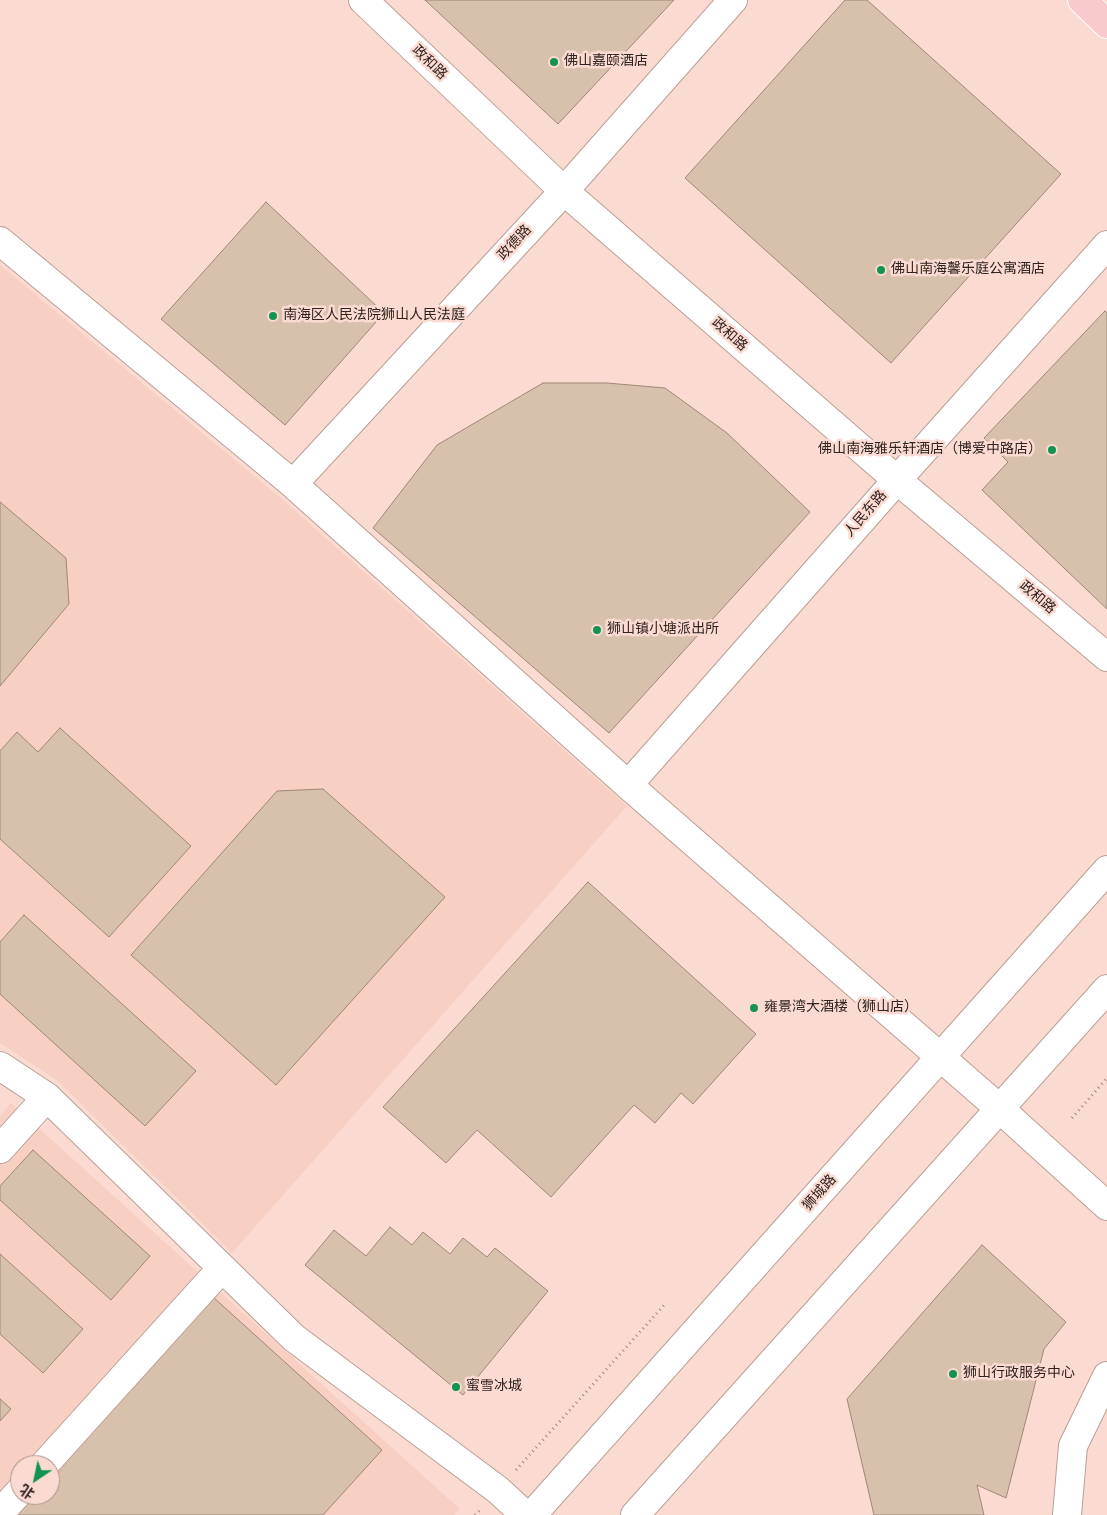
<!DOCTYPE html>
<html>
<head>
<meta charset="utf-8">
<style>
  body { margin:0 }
  #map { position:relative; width:1107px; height:1515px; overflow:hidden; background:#fbdbd1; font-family:"Titillium Web","Noto Sans SC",sans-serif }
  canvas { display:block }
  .north { position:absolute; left:10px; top:1455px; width:50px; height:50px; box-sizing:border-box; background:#fbdbd1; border:1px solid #a9918a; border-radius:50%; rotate:214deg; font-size:14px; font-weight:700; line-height:20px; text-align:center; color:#2f231f }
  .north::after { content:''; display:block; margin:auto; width:18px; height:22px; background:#139351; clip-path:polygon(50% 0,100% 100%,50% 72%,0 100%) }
</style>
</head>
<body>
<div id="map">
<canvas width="1107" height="1515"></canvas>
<div class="north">北</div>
</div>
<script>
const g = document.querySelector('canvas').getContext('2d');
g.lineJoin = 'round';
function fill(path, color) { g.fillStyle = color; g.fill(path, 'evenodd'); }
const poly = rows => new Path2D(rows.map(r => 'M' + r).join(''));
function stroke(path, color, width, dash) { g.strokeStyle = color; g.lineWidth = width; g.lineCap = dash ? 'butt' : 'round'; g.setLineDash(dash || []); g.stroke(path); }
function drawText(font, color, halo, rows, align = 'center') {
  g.font = font + ' "Titillium Web","Noto Sans SC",sans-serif'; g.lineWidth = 5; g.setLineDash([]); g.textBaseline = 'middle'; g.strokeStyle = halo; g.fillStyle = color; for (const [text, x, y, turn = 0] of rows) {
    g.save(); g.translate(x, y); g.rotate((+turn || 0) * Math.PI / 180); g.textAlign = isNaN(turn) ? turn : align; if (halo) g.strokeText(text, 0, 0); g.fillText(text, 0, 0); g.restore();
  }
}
const built = poly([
  [0,265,283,500,627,806,232,1253,58,1081,0,1043],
  [11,1103,460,1509,454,1515,0,1515,0,1116],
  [20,1465,50,1465,50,1495,20,1495]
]);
const building = poly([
  [425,0,674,0,558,124,425,0],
  [845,0,867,0,1061,174,891,363,685,178,845,0],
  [266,202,384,313,285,425,161,319,266,202],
  [1105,311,1107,313,1107,609,982,490,1008,462,984,438,1105,311],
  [543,383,607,383,665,388,727,433,810,512,609,733,373,528,437,445,543,383],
  [0,502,66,558,69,604,0,686,0,502],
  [60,728,191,846,109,937,0,839,0,751,17,732,38,752,60,728],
  [323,789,445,897,276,1085,131,955,277,791,323,789],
  [588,882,756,1034,693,1104,681,1093,655,1123,634,1105,551,1197,477,1130,446,1163,383,1107,588,882],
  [24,915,196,1071,145,1126,0,994,0,942,24,915],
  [33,1150,150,1256,111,1300,0,1200,0,1186,33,1150],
  [390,1227,412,1245,423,1232,450,1254,463,1238,487,1257,495,1248,548,1291,463,1395,305,1265,334,1230,366,1256,390,1227],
  [982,1245,1066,1322,1044,1349,1006,1498,977,1485,984,1515,874,1515,847,1399,982,1245],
  [0,1254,83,1329,43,1373,0,1334,0,1254],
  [213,1297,382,1450,323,1515,15,1515,33,1495,50,1495,50,1476,213,1297],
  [0,1399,11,1409,0,1421,0,1399]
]);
const path = poly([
  [1072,1118,1107,1078],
  [516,1470,666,1303],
  [475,1515,480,1510]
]);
const minor = poly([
  [363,0,564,191,897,480,1107,657],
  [0,241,293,484,628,785,1000,1109,1107,1206],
  [293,484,564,191,733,0],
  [628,785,897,480,1107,245],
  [0,1066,47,1097,294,1338,498,1490,525,1515],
  [0,1149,47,1097],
  [44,1465,222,1268],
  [0,1513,20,1491],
  [532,1515,1107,870],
  [635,1515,1107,989],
  [1067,1515,1073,1446,1107,1376]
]);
const major = poly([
  [1082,0,1107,24]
]);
const markers = [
  [554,62,5,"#139351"],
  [881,270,5,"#139351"],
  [273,316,5,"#139351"],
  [1052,450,5,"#139351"],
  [597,630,5,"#139351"],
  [754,1008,5,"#139351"],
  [953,1374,5,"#139351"],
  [456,1387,5,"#139351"]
];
const poiNames = [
  ["佛山嘉颐酒店",564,62],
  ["佛山南海馨乐庭公寓酒店",891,270],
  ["南海区人民法院狮山人民法庭",283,316],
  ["佛山南海雅乐轩酒店（博爱中路店）",1042,450,"right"],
  ["狮山镇小塘派出所",607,630],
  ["雍景湾大酒楼（狮山店）",764,1008],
  ["狮山行政服务中心",963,1374],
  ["蜜雪冰城",466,1387]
];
const streetNames = [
  ["政和路",429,63,44],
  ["政德路",515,243,-47],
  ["政和路",729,335,41],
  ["人民东路",866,514,-49],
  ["政和路",1037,598,40],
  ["狮城路",820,1193,-48]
];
fill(built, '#f7cfc3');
fill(building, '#d7c0ac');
stroke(building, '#9f8876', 1);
stroke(minor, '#bb9e94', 30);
stroke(major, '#fff', 30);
stroke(path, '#a08982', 3, [1, 4]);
stroke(minor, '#fff', 28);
stroke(major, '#fac9cc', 28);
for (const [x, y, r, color] of markers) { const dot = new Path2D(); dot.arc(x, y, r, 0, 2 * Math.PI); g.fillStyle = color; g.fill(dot); stroke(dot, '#fbdbd1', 2); }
drawText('14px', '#2f231f', '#fbdbd1', poiNames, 'left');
drawText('14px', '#2f231f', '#fbdbd1', streetNames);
</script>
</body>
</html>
